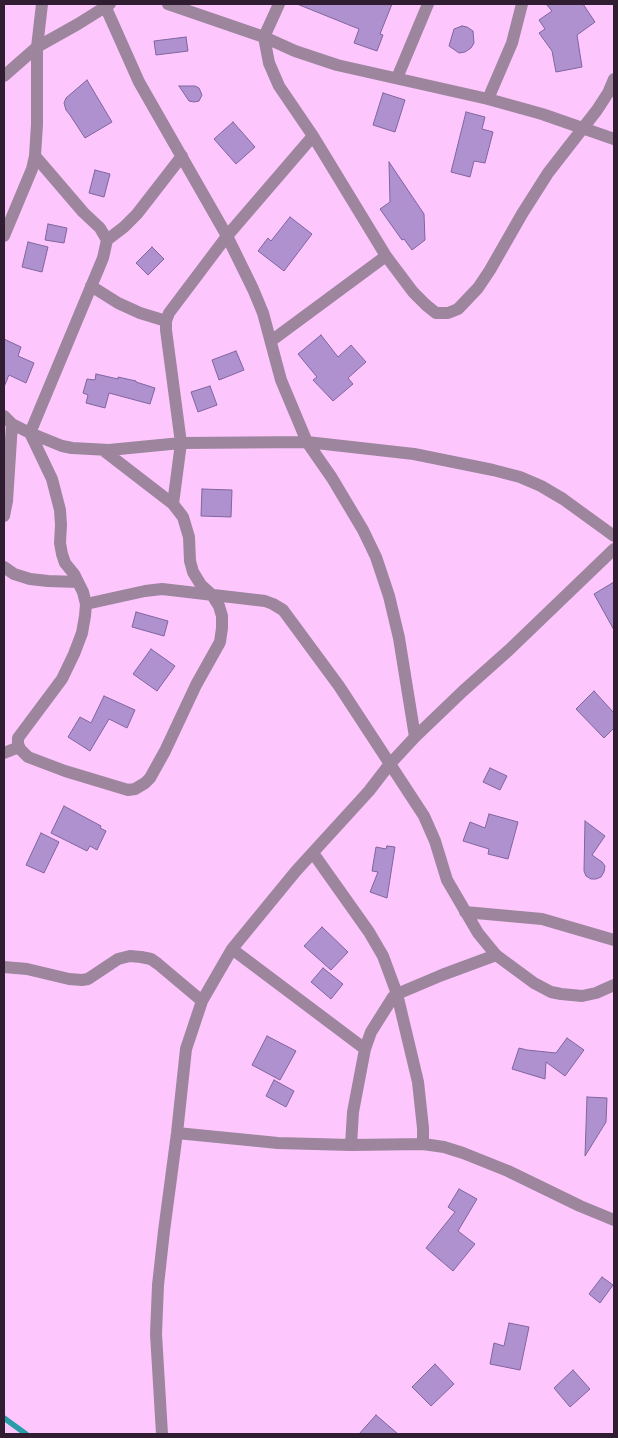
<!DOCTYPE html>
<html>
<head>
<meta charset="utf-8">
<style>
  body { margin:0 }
  #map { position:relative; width:618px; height:1438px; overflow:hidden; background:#fdc7fe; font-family:"Work Sans",sans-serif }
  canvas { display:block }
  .frame { position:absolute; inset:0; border:5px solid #311d31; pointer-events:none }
</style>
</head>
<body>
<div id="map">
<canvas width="618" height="1438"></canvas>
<div class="frame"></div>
</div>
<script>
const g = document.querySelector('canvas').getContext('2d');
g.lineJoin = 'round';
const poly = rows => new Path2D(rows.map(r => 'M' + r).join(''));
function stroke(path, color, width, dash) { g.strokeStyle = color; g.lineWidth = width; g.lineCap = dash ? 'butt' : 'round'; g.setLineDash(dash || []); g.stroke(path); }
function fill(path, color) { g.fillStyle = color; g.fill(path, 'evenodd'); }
const stream = poly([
  [4,1418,26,1434]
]);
const building = poly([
  [297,4,392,4,380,34,383,35,377,51,354,43,359,29,297,4],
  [546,4,583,4,595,22,577,35,582,67,556,72,552,51,539,33,545,29,539,20,552,11,546,4],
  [462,26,467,27,473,31,474,43,471,48,465,52,459,53,449,46,454,29,462,26],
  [186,37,188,51,156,55,154,41,186,37],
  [87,80,112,122,85,138,70,115,66,110,64,103,66,98,87,80],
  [179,86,195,86,199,88,202,95,199,101,194,102,189,101,179,86],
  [383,93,405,100,395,132,373,125,383,93],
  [466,112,485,117,482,129,493,132,485,163,474,161,470,177,451,172,466,112],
  [233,122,255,147,236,164,214,139,233,122],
  [389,162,424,214,425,240,412,250,404,239,402,240,380,209,390,202,389,162],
  [95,170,110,174,104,197,89,193,95,170],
  [290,217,312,234,284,271,258,251,268,238,271,241,290,217],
  [48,224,67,228,64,243,45,240,48,224],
  [28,242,48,247,42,272,22,267,28,242],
  [152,247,164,259,148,275,136,263,152,247],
  [321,335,338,357,351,345,366,362,348,378,353,384,333,401,313,380,317,377,298,354,321,335],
  [4,339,21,347,18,356,34,363,26,383,9,375,4,387,4,339],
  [236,351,244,370,219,380,212,360,236,351],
  [96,374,118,379,118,377,136,381,136,382,155,388,150,404,109,393,105,408,86,403,88,395,83,393,87,379,95,380,96,374],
  [210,386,217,405,198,412,191,392,210,386],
  [202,489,232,490,231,517,201,516,202,489],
  [614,582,614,630,594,594,614,582],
  [136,612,168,621,164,636,132,627,136,612],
  [151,649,175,666,157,691,133,674,151,649],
  [594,691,614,713,614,728,604,738,576,709,594,691],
  [104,696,135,710,127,728,109,719,90,751,68,737,80,717,91,723,104,696],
  [490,768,507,776,500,790,483,782,490,768],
  [64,806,101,826,100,828,106,831,97,850,90,846,87,851,51,833,64,806],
  [489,814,518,822,508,859,488,854,489,849,463,841,470,822,485,828,489,814],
  [585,821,605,836,592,855,602,862,605,866,604,872,601,877,596,879,591,879,586,876,584,871,585,821],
  [41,833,59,842,44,873,26,865,41,833],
  [387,846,395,847,387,898,370,892,378,872,372,871,376,847,386,849,387,846],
  [322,927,348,952,331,970,304,946,322,927],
  [323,968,343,984,331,999,311,982,323,968],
  [267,1036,296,1051,280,1080,252,1065,267,1036],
  [567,1038,584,1050,565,1076,546,1062,545,1079,512,1069,519,1048,527,1050,556,1053,567,1038],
  [274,1080,294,1091,286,1107,266,1096,274,1080],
  [587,1097,607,1098,606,1122,585,1156,587,1097],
  [459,1189,477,1199,458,1231,475,1244,453,1271,426,1248,455,1212,448,1207,459,1189],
  [602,1277,613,1285,600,1303,589,1294,602,1277],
  [509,1323,529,1327,520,1370,490,1364,494,1343,504,1346,509,1323],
  [435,1364,454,1384,431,1406,412,1387,435,1364],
  [573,1370,590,1389,570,1407,554,1388,573,1370],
  [376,1415,398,1434,359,1434,376,1415]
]);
const minor = poly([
  [168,4,264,37,295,51,337,65,488,99,542,114,614,139],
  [279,4,264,37,269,63,279,86,313,136,386,256,413,292,426,305,436,313,448,313,458,309,478,288,490,270,522,214,548,173,597,110,608,93,614,79],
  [106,8,139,82,227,236,253,289,263,313,281,380,307,442,332,478,363,530,376,557,389,596,399,638,415,737],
  [4,76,37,47,78,24,110,4],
  [397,78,428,4],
  [488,99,512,43,522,4],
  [35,156,83,212,100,228,107,240,103,258,30,433,52,479,60,510,61,525,60,543,62,554,65,563,74,574,83,592,86,604,85,616,82,633,74,654,62,679,18,738,18,744,20,749,28,757,65,771,128,790,135,789,145,783,150,778,165,751,196,685,220,642,222,628,222,616,219,606,212,595,201,585,193,572,190,561,189,537,183,517,173,504,103,450],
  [4,236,32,169,35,156,37,124,37,47,42,4],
  [107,240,124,227,137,214,182,156],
  [91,286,118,303,140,313,166,321],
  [271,341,386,256],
  [4,416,12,424,30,433,62,446,72,448,109,450,181,443,307,442,414,454,493,470,520,477,541,486,563,499,614,536],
  [173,504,181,443,166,330,166,321,169,313,227,236,313,136],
  [4,516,7,501,12,424],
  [4,567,14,574,30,579,48,581,78,582],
  [86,604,145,591,162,589,265,601,273,604,283,610,339,686,424,816,435,841,447,880,478,933,496,955,534,983,551,992,561,994,582,996,596,993,614,985],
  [4,753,19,747],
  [313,853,369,932,383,956,397,994,418,1082,423,1128,423,1144],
  [465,912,542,919,614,940],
  [232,949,365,1049],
  [4,967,27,969,69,979,82,980,88,979,118,959,130,956,141,957,151,959,158,964,202,1001],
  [177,1133,278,1143,351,1145,423,1144,444,1147,463,1153,508,1171,580,1206,614,1220],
  [351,1145,353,1112,365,1049,371,1032,393,997,397,994,442,975,496,955],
  [162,1434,156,1334,158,1285,164,1231,177,1133,186,1049,202,1001,232,949,296,871,369,791,389,765,415,737,463,691,509,650,614,549]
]);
stroke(stream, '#289ca9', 5.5);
fill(building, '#af91cf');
stroke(building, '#80649e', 1);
stroke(minor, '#9d859d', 12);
</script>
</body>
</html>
